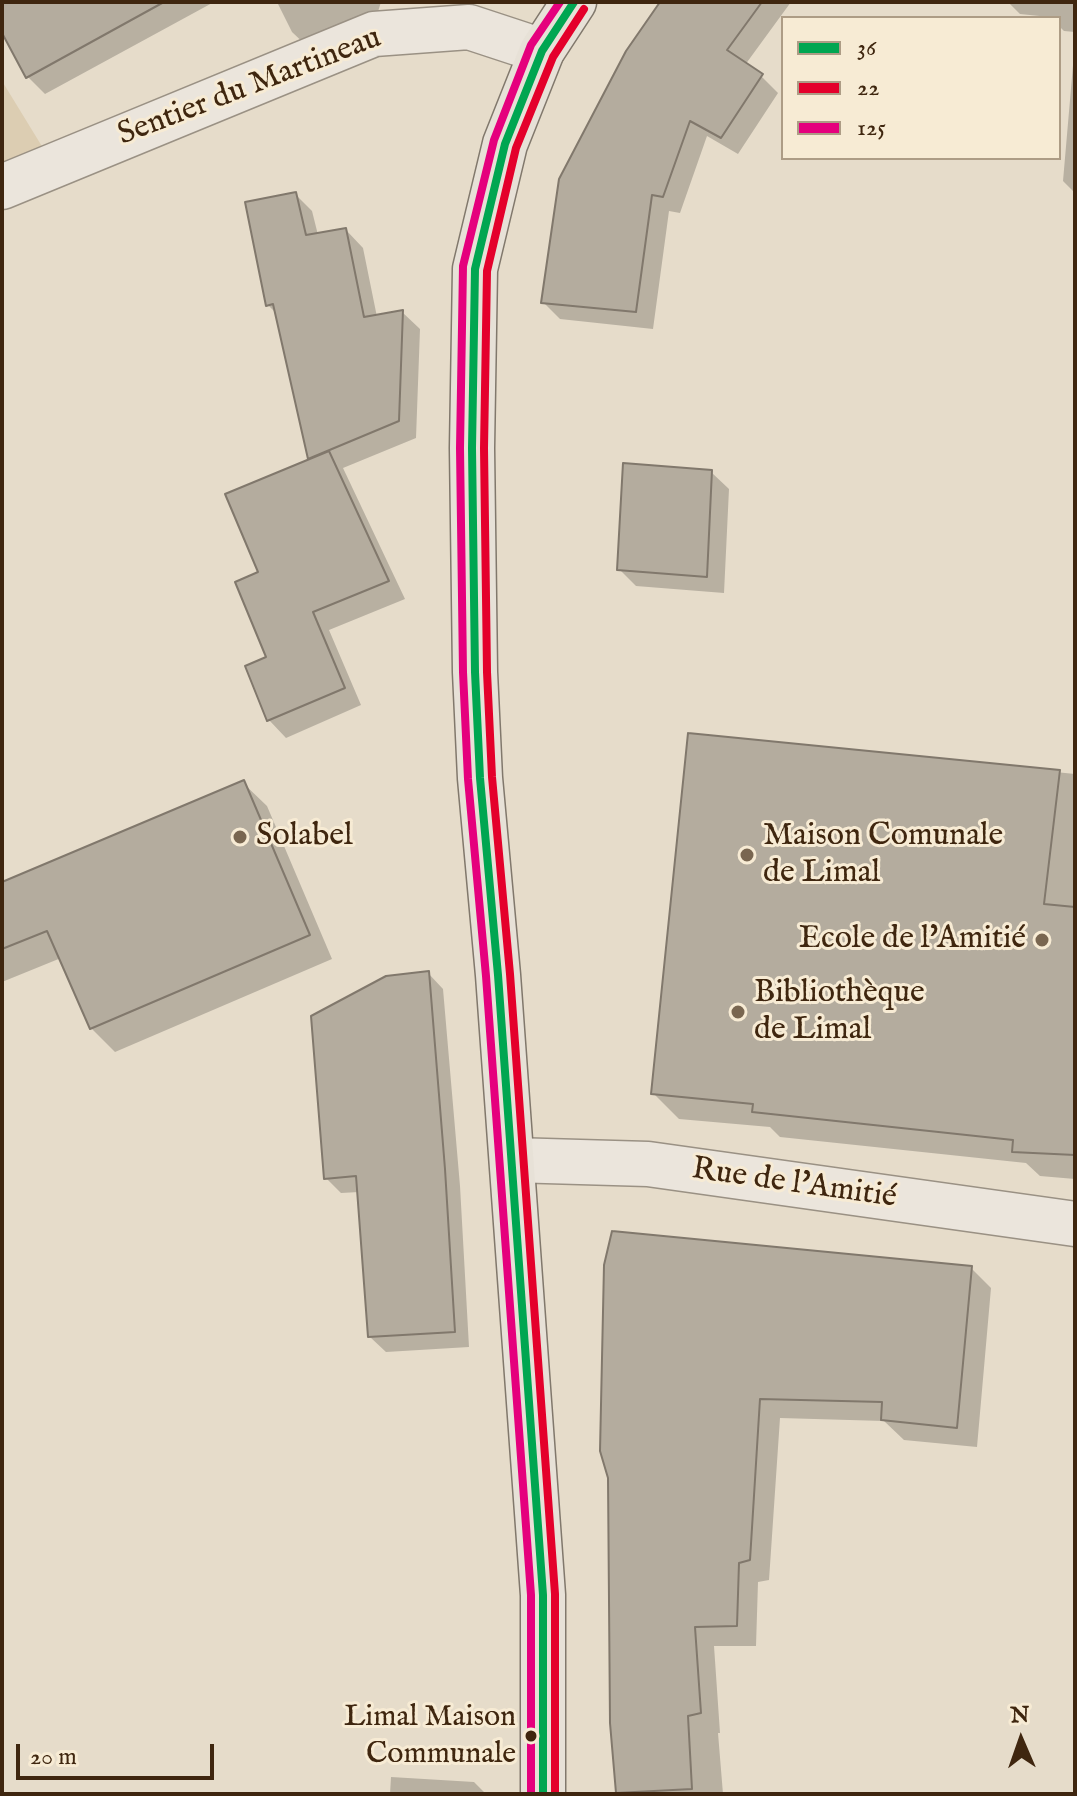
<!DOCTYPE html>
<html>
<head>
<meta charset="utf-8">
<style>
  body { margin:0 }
  #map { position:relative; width:1077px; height:1796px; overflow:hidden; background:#e6dcca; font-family:"IM FELL English",serif }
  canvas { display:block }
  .frame { position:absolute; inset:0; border:4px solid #3f260f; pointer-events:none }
  .legend { position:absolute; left:781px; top:16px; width:280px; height:144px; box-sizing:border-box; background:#f7ebd4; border:2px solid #ad9c85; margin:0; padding:10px 14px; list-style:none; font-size:24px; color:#3f260f }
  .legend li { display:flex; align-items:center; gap:16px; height:40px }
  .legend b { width:40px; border:2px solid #ad9c85 }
  .north { position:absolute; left:981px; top:1700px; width:80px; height:80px; -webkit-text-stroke:6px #f7ebd4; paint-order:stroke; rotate:358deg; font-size:22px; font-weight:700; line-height:32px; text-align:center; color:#3f260f }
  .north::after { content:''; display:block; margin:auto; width:28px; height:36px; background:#3f260f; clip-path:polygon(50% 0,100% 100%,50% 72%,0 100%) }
  .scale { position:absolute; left:16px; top:1744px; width:198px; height:36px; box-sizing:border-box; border:4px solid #3f260f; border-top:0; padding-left:10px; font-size:24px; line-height:28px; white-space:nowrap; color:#3f260f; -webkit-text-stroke:6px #f7ebd4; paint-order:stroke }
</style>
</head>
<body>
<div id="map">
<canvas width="1077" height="1796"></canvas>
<div class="frame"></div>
<ul class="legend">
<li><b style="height:10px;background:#00a651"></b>36</li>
<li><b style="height:10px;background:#e4002b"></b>22</li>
<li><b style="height:10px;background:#e5007d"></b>125</li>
</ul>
<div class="north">N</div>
<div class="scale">20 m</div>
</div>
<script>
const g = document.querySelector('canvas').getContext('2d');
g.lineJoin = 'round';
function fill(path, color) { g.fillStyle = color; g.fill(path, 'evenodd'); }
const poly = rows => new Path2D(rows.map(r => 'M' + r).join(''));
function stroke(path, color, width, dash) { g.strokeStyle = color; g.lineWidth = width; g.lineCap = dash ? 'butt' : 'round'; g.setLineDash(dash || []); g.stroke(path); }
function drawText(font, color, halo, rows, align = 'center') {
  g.font = font + ' "IM FELL English",serif'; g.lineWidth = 6; g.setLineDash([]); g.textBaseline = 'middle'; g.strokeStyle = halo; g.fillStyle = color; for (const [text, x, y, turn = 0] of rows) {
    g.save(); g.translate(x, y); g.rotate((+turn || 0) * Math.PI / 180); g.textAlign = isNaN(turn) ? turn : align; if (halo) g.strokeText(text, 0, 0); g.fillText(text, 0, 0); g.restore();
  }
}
const green = poly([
  [2,81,54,166,2,207]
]);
const shadow = poly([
  [2,2,214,2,45,94,28,77,2,28],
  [277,2,381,2,376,18,310,49,292,32],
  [662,2,791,2,745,65,761,76,778,93,738,154,707,136,680,213,669,211,653,329,560,319,543,302],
  [1008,2,1075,2,1075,32,1064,31,1059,26,1059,18,1020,14],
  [1075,42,1075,193,1063,181],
  [295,194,312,211,318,235,346,230,363,248,377,317,402,312,420,329,416,438,343,468,405,599,329,630,361,705,286,738,269,720,269,658,260,573,312,460,277,314,268,305],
  [711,472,729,489,724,593,636,586,619,569],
  [690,735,1075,774,1075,1179,1040,1176,1026,1163,780,1137,770,1127,679,1119,653,1093],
  [243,783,267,806,332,959,115,1052,91,1028,61,958,2,982,2,884],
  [428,973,443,989,460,1186,469,1347,386,1352,370,1337,359,1192,341,1193,326,1178],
  [971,1268,991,1288,977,1447,904,1440,884,1421,780,1418,769,1580,758,1582,756,1646,714,1646,720,1733,718,1733,723,1794,617,1794,610,1478],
  [391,1777,474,1782,486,1794,390,1794]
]);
const building = poly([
  [2,2,164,2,26,78,2,33,2,2],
  [660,2,762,2,727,50,763,74,721,138,690,121,663,197,652,195,636,312,541,303,559,179,626,51,660,2],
  [296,192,306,235,346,228,364,317,403,310,399,421,308,459,273,304,266,306,245,202,296,192],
  [329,451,389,581,313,612,345,688,267,721,245,666,266,657,235,582,258,572,225,494,329,451],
  [623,463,712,470,707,577,617,570,623,463],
  [688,733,1060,770,1044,904,1075,907,1075,1155,1012,1152,1013,1140,752,1112,753,1104,651,1094,688,733],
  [244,780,310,935,90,1029,47,931,2,949,2,882,244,780],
  [429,971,445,1169,455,1332,368,1337,356,1176,324,1179,311,1016,386,976,429,971],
  [612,1231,972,1266,957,1428,881,1420,882,1402,760,1399,750,1560,739,1563,737,1626,695,1627,701,1713,688,1716,692,1789,616,1793,610,1723,608,1478,600,1451,604,1265,612,1231]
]);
const minor = poly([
  [2,187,374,34,469,27,542,51],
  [512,1160,648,1164,1075,1224]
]);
const major = poly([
  [543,1794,543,1595,498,975,480,778,475,672,472,448,475,269,505,144,542,51,574,2]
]);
const bus1 = poly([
  [543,1794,543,1595,498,975,480,778,475,672,472,448,475,269,505,144,542,51,574,2]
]);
const bus2 = poly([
  [555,1794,555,1594,510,974,492,777,487,672,484,448,487,271,516,148,553,57,584,9]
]);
const bus3 = poly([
  [531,1794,531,1595,486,976,468,779,463,672,460,448,463,266,494,140,531,45,560,2]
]);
const markers = [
  [240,837,8,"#796650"],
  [747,855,8,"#796650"],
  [1042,940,8,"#796650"],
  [738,1012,8,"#796650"],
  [531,1736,7,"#3f260f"]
];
const busNames = [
  ["Limal Maison",516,1719],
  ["Communale",516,1756]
];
const streetNames = [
  ["Sentier du Martineau",250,88,-21],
  ["Rue de l'Amitié",794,1185,8]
];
const poiNames = [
  ["Solabel",256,837],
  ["Maison Comunale",763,837],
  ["de Limal",763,874],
  ["Ecole de l'Amitié",1026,940,"right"],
  ["Bibliothèque",754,994],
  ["de Limal",754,1031]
];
fill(green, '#dccdb2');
fill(shadow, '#0003');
fill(building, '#b4ac9e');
stroke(building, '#81786c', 2);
stroke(minor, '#9a9184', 47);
stroke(major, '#81786c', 47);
stroke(minor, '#ebe5dc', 44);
stroke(major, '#e7e1d7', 44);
stroke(bus1, '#00a651', 8);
stroke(bus2, '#e4002b', 8);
stroke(bus3, '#e5007d', 8);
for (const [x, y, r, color] of markers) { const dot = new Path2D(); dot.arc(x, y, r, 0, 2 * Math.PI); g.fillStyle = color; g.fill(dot); stroke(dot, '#f7ebd4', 3); }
drawText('30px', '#3f260f', '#f7ebd4', busNames, 'right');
drawText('32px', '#3f260f', '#f7ebd4', streetNames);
drawText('32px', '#3f260f', '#f7ebd4', poiNames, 'left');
</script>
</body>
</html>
